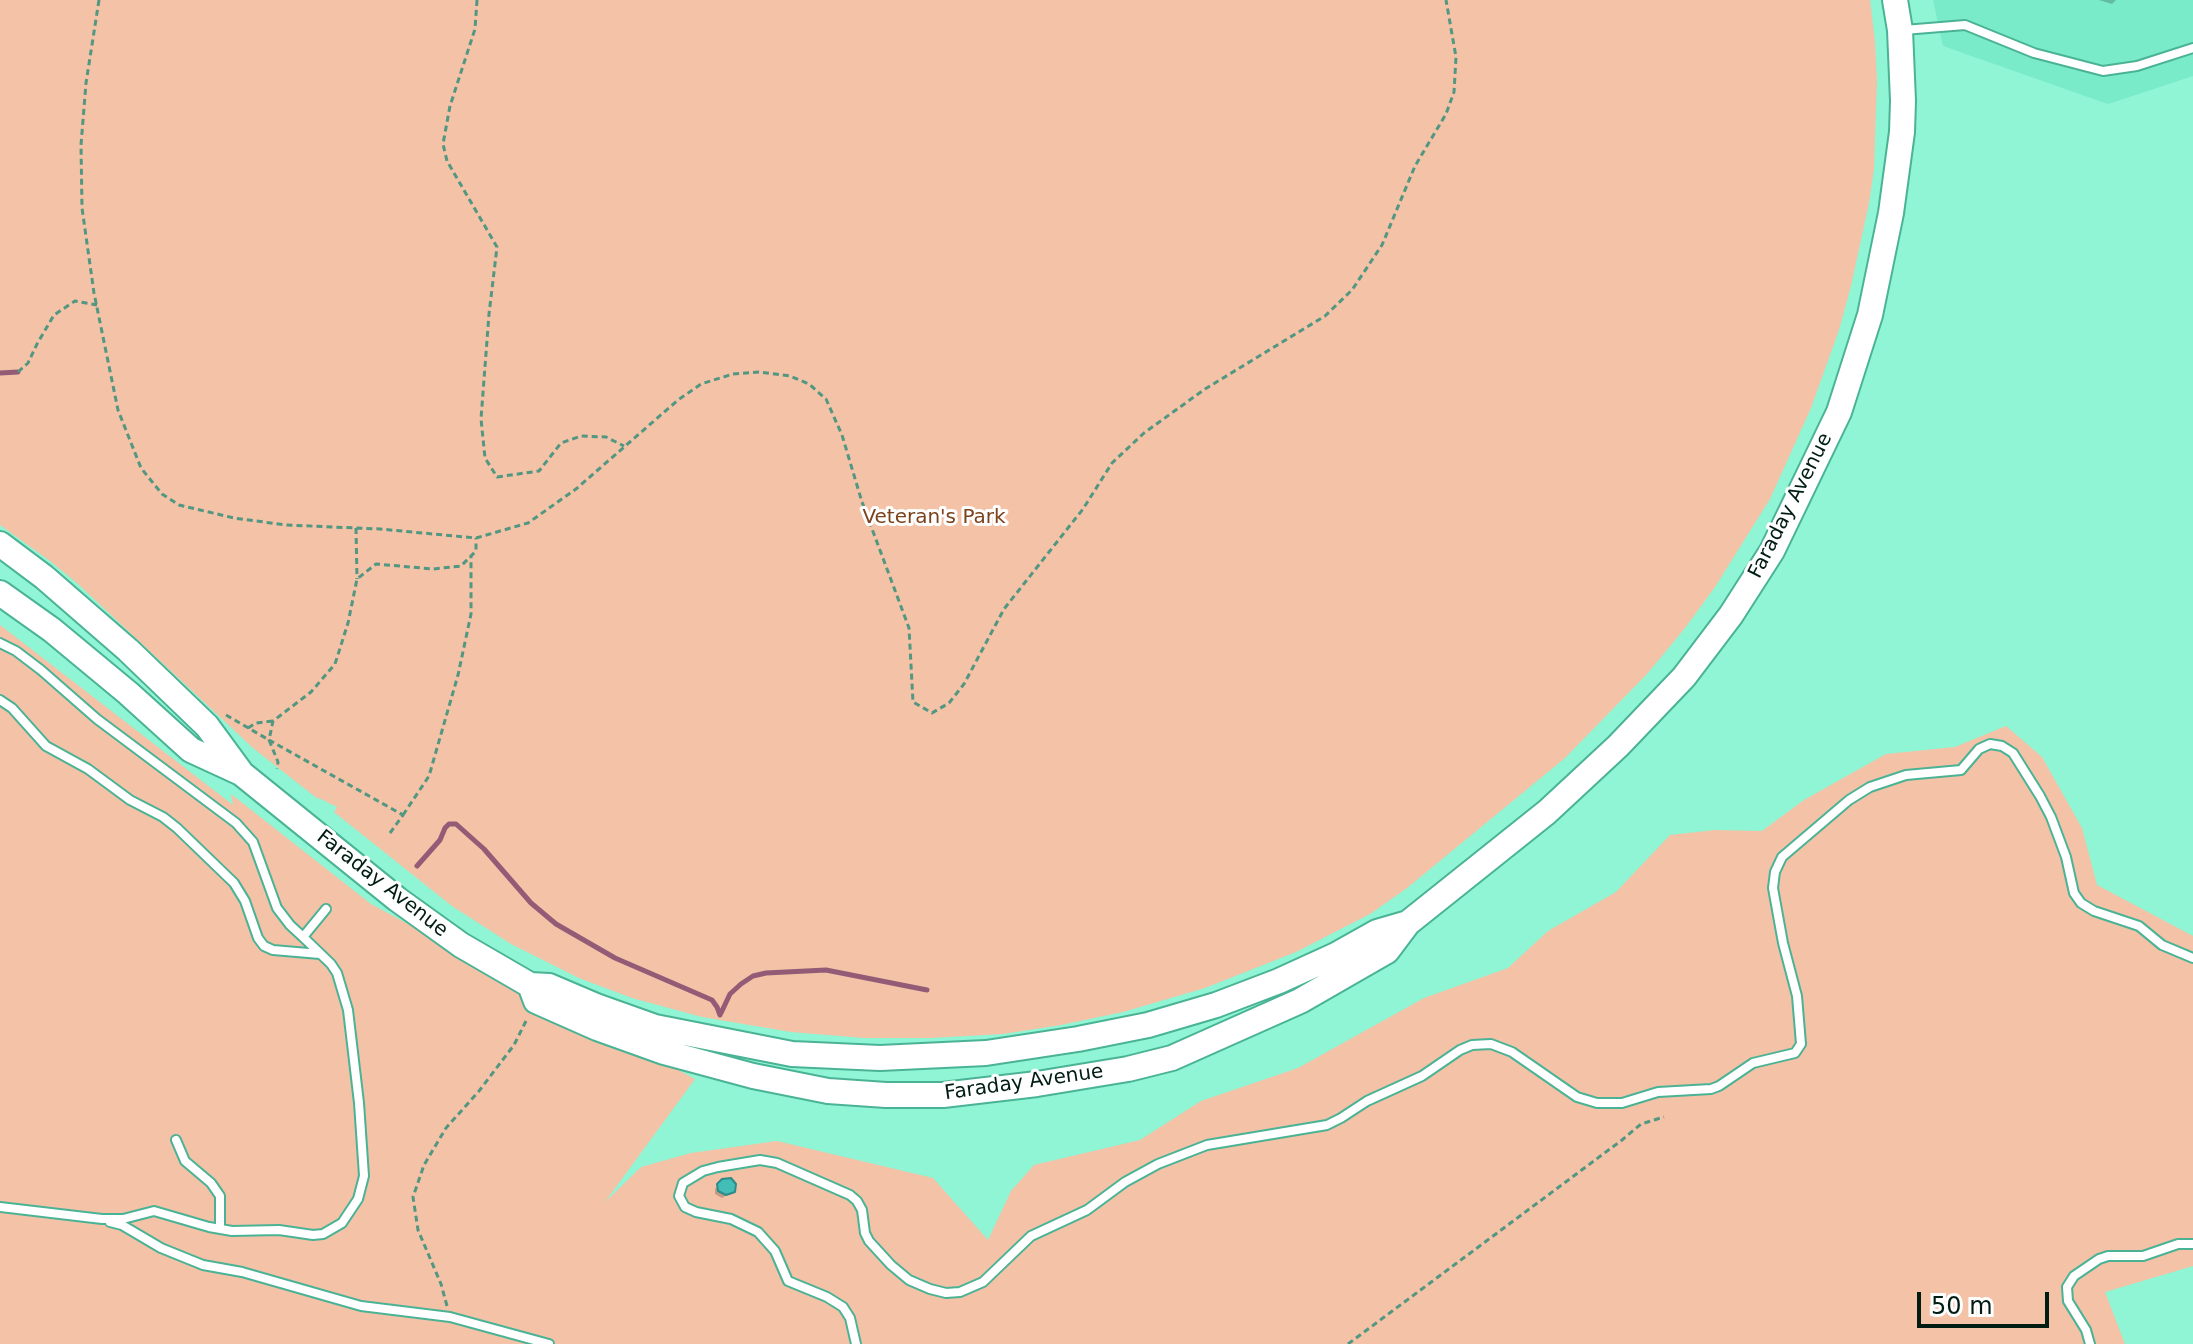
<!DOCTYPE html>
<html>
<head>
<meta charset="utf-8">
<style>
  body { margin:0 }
  #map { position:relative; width:2193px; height:1344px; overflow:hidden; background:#8ff5d4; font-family:"DejaVu Sans",sans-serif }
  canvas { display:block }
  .scale { position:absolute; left:1917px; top:1292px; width:132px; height:36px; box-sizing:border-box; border:4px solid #001c13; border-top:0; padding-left:10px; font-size:24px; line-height:28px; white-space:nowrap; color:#001c13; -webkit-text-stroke:6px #fefefe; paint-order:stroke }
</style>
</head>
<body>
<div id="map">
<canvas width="2193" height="1344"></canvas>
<div class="scale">50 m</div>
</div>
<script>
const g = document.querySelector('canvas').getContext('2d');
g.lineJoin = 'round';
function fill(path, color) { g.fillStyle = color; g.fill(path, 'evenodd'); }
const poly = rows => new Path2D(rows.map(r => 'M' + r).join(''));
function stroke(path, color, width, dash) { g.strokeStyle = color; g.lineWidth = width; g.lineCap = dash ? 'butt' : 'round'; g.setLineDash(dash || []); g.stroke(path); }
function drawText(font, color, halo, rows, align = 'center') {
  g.font = font + ' "DejaVu Sans",sans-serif'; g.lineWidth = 6; g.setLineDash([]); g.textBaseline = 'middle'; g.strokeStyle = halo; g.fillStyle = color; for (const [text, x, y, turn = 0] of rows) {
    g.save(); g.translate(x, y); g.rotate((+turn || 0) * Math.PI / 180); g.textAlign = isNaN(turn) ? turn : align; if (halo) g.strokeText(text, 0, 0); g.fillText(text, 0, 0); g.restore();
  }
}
const built = poly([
  [1933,0,2193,0,2193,76,2108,104,1943,46]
]);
const green = poly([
  [0,0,1870,0,1875,41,1877,80,1874,169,1869,203,1851,286,1839,330,1811,408,1770,499,1715,587,1685,628,1647,674,1565,758,1407,888,1370,914,1296,952,1205,988,1123,1012,1061,1025,1003,1034,930,1038,864,1038,791,1032,702,1017,632,998,579,978,511,944,452,906,334,812,337,807,319,798,318,799,253,748,78,584,50,561,0,525],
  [0,625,233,805,231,794,371,904,695,1079,605,1202,641,1167,691,1153,777,1141,933,1178,988,1240,1011,1191,1034,1165,1140,1140,1201,1101,1298,1068,1424,998,1508,968,1548,931,1616,892,1670,835,1715,830,1762,831,1804,800,1886,754,1955,747,2006,726,2042,757,2082,828,2097,885,2193,936,2193,1266,2105,1292,2125,1344,0,1344]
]);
const shadow = poly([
  [2099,0,2116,0,2112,4],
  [723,1181,733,1191,722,1198,715,1194,715,1189]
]);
const stream = poly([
  [0,373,18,372],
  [417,866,440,840,445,828,449,824,456,824,484,849,531,903,556,924,615,958,712,1000,717,1007,720,1015],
  [721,1013,730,994,741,984,753,976,766,973,826,970,927,990]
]);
const building = poly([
  [731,1178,736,1184,735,1192,726,1195,718,1191,717,1184,722,1179,731,1178]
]);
const path = poly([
  [99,0,86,83,81,145,82,208,94,293,118,410,141,468,162,494,179,505,234,518,286,525,380,529,476,538,528,523,576,489,678,400,701,384,733,374,759,372,790,376,809,384,826,399,842,435,862,502,909,628,913,702,932,713,949,703,964,684,1004,609,1083,509,1112,463,1144,433,1205,389,1325,316,1352,290,1382,245,1415,166,1446,114,1454,92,1456,57,1446,0],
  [477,0,475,29,450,106,443,144,447,161,497,247,489,314,481,419,485,458,497,477,539,471,561,443,581,436,606,437,624,446],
  [18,372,28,363,37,344,54,315,75,301,97,305],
  [356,528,357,579],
  [226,715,269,740,278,762,277,769],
  [248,728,256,723,273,721],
  [403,815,429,776,458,675,471,614,471,556],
  [390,833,403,815,269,740,273,721,311,692,335,664,348,623,357,579,376,564,433,569,461,566,476,551,476,538],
  [447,1306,441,1284,418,1230,413,1197,424,1165,446,1128,479,1091,514,1045,527,1019],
  [1348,1344,1622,1140,1641,1124,1664,1117]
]);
const service = poly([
  [1904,30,1965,25,2034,53,2103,71,2137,66,2193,48],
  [0,643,16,651,41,670,97,719,236,823,253,842,277,908,290,925,303,937],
  [0,700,12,708,46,746,88,769,130,800,163,817,177,828,234,883,245,901,258,938,264,946,273,950,320,954],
  [176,1140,185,1161,211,1183,220,1196,220,1229],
  [0,1207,102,1219,123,1219,154,1211,209,1227,232,1231,279,1230,313,1235,323,1234,342,1223,358,1199,364,1176,359,1103,348,1010,337,973,331,964,303,937,326,909],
  [110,1222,122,1225,161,1248,203,1265,242,1272,361,1306,450,1317,549,1344],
  [856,1344,850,1318,843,1307,827,1297,788,1281,775,1251,758,1232,731,1219,696,1212,685,1207,679,1196,683,1183,703,1171,718,1167,760,1160,777,1163,850,1195,857,1201,862,1210,865,1233,869,1241,891,1265,909,1280,930,1289,946,1293,960,1292,983,1282,1031,1236,1087,1210,1125,1182,1158,1164,1207,1145,1327,1125,1341,1118,1367,1101,1422,1076,1460,1050,1472,1045,1491,1044,1512,1052,1577,1097,1597,1103,1622,1103,1658,1092,1711,1089,1719,1086,1753,1063,1795,1053,1801,1044,1797,996,1783,943,1773,888,1775,872,1782,857,1849,800,1870,787,1906,775,1961,770,1979,749,1990,744,2002,746,2013,753,2040,796,2051,817,2066,857,2074,893,2081,903,2094,911,2139,926,2162,945,2193,958],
  [2090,1344,2086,1330,2068,1301,2067,1287,2074,1276,2099,1259,2108,1256,2143,1256,2178,1244,2193,1244]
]);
const secondary = poly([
  [0,544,44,577,128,650,207,726,240,771],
  [0,593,52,630,128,693,191,750,241,773,397,899,461,945,530,985,549,986,596,1006,655,1027,792,1054,880,1058,986,1053,1078,1039,1148,1025,1216,1005,1279,981,1336,955,1377,932,1408,923],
  [530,985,536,1001,597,1028,664,1052,753,1076,828,1091,886,1095,943,1095,1037,1084,1128,1069,1172,1058,1300,1001,1387,951,1408,923,1547,812,1618,746,1684,677,1731,615,1772,551,1839,412,1870,315,1891,213,1902,132,1903,101,1900,30,1895,0]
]);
const streetNames = [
  ["Faraday Avenue",1791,506,-63],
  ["Faraday Avenue",382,884,38],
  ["Faraday Avenue",1024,1083,-8]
];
const parkNames = [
  ["Veteran's Park",934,518]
];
fill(built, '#7aebc8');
fill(green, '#f4c2a6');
fill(shadow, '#0003');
stroke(stream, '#945b77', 5);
fill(building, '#43bdb8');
stroke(building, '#2e8b87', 2);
stroke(service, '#4bb395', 12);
stroke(secondary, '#4bb395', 28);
stroke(path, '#519781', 3, [6, 4]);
stroke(service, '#fff', 8);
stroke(secondary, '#fff', 24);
drawText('20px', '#001c13', '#fefefe', streetNames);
drawText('20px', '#7b421c', '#fefefe', parkNames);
</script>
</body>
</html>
